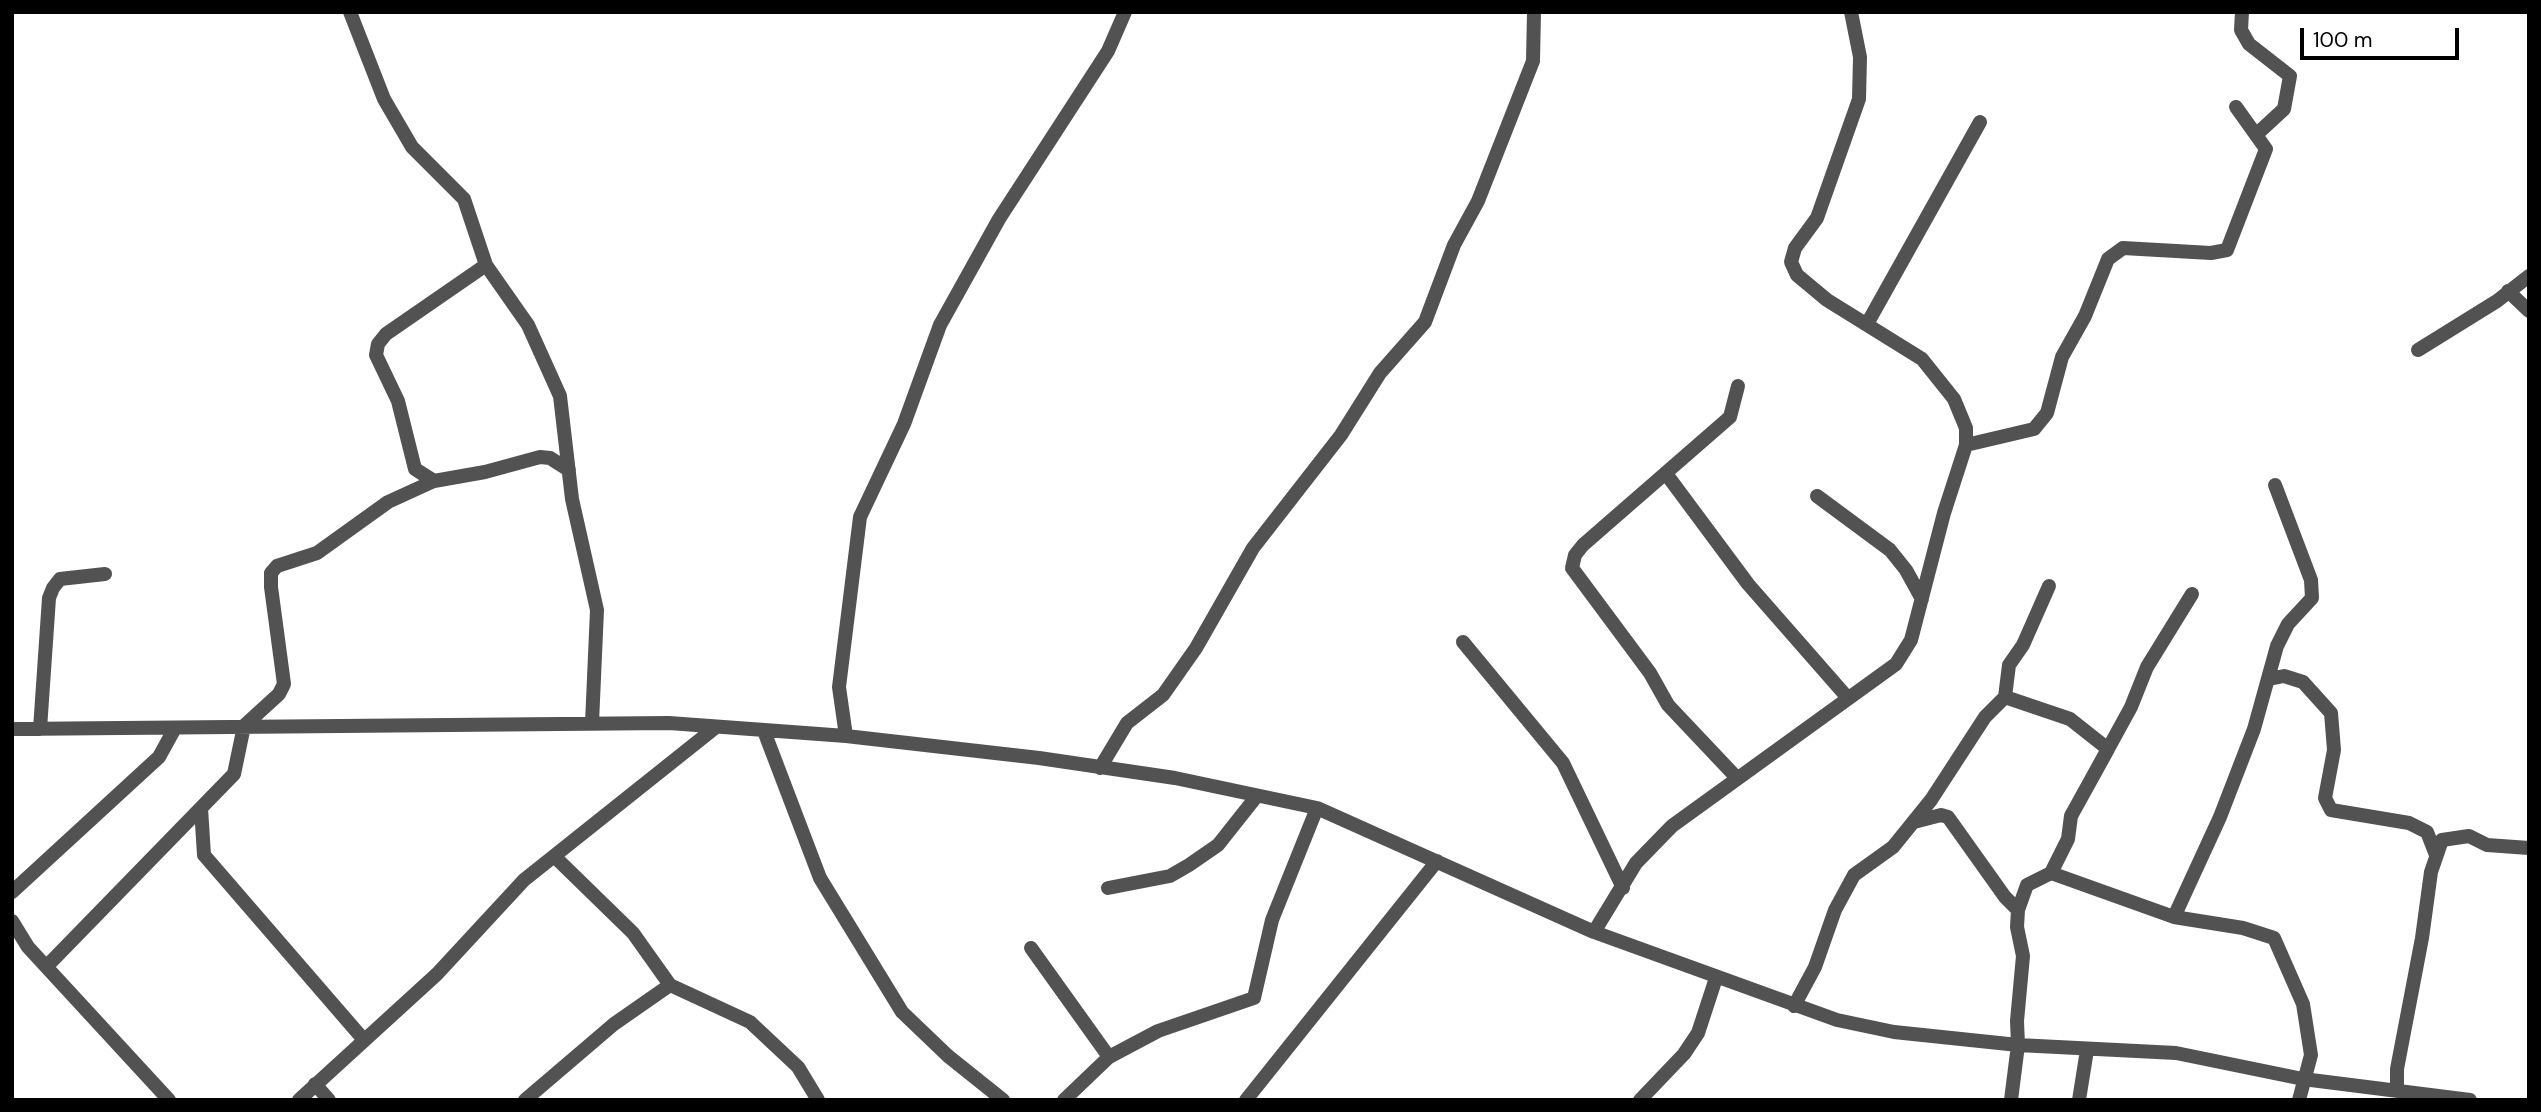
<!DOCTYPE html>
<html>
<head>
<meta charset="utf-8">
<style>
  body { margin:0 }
  #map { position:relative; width:2541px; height:1112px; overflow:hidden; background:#fff; font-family:"DM Sans",sans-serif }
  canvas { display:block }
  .frame { position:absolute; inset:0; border:14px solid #000; pointer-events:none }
  .scale { position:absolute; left:2300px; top:28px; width:159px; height:32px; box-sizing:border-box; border:4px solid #000; border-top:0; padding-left:9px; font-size:21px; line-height:24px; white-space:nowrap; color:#000; -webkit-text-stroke:5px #fff; paint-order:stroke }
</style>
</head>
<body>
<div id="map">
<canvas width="2541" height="1112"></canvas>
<div class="frame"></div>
<div class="scale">100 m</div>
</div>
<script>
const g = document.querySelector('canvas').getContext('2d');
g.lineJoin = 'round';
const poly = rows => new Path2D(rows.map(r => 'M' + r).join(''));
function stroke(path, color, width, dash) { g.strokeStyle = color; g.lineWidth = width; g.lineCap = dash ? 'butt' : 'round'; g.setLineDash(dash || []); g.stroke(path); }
const minor = poly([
  [350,12,384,99,412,147,464,199,486,265,528,325,560,396,572,499,597,610,592,723],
  [2242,12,2241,30,2249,44,2290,76,2284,109,2258,133],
  [2508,291,2529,311],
  [1867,324,1980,122],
  [2418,350,2497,301,2529,276],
  [1966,445,2034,429,2047,413,2062,357,2085,316,2108,259,2123,248,2211,253,2227,250,2266,149,2236,107],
  [1667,475,1748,584,1847,697],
  [434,481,415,469,398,401,376,355,378,344,386,334,486,265],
  [1817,496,1890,550,1906,570,1922,599],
  [1463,642,1563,763,1623,888],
  [2269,679,2284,676,2303,682,2331,713,2334,750,2325,798,2331,810,2409,823,2427,832,2436,855],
  [2005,697,2009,665,2023,645,2049,586],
  [12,729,669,723,846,736,1039,758,1175,778,1317,808,1594,932,1837,1020,1894,1032,2018,1045,2176,1053,2303,1079,2470,1100],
  [40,729,49,598,53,588,60,579,105,574],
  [764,731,820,878,902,1012,948,1056,1003,1100],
  [846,736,839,687,860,517,904,424,940,325,999,219,1108,51,1125,12],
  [1100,768,1127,723,1163,695,1196,648,1253,548,1341,435,1380,373,1425,322,1454,245,1478,201,1533,61,1534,12],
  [1737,778,1668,705,1650,673,1572,568,1575,555,1583,545,1730,417,1738,386],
  [201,808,204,855,364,1040],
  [1914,822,1941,815,1948,817,2005,897,2018,910],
  [554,856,633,933,670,985,750,1022,798,1067,818,1100],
  [2051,873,2174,917,2243,928,2274,938,2303,1004,2311,1055,2299,1100],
  [1108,888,1170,876,1189,865,1218,845,1256,797],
  [12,892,159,757,175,728],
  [2174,917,2220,817,2254,729,2277,646,2288,624,2312,598,2311,580,2275,485],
  [12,921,28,947,169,1100],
  [1594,932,1636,863,1672,826,1896,664,1911,640,1944,513,1966,445,1966,428,1954,399,1922,359,1827,300,1797,275,1791,262,1795,248,1817,218,1859,99,1860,57,1851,12],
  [1031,948,1109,1057],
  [48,965,234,774,244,726,279,694,284,684,271,587,271,573,277,566,317,553,388,502,434,481,485,472,540,457,550,458,569,470],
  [1794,1006,1815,967,1835,910,1854,875,1893,847,1931,800,1985,717,2005,697,2070,719,2108,749,2131,707,2147,667,2192,594],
  [315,1084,329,1100],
  [2397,1091,2397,1069,2422,938,2431,872,2442,840,2469,836,2487,845,2529,848],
  [299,1100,437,974,524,880,716,727],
  [525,1100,614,1024,670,985],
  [1064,1100,1109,1057,1158,1031,1254,998,1272,920,1317,808],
  [1246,1100,1437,861],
  [1640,1100,1684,1054,1698,1033,1716,978],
  [2011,1100,2018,1045,2017,1021,2023,956,2017,927,2018,910,2027,885,2051,873,2068,839,2071,816,2108,749],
  [2079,1100,2087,1050]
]);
stroke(minor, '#525252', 14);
</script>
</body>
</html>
